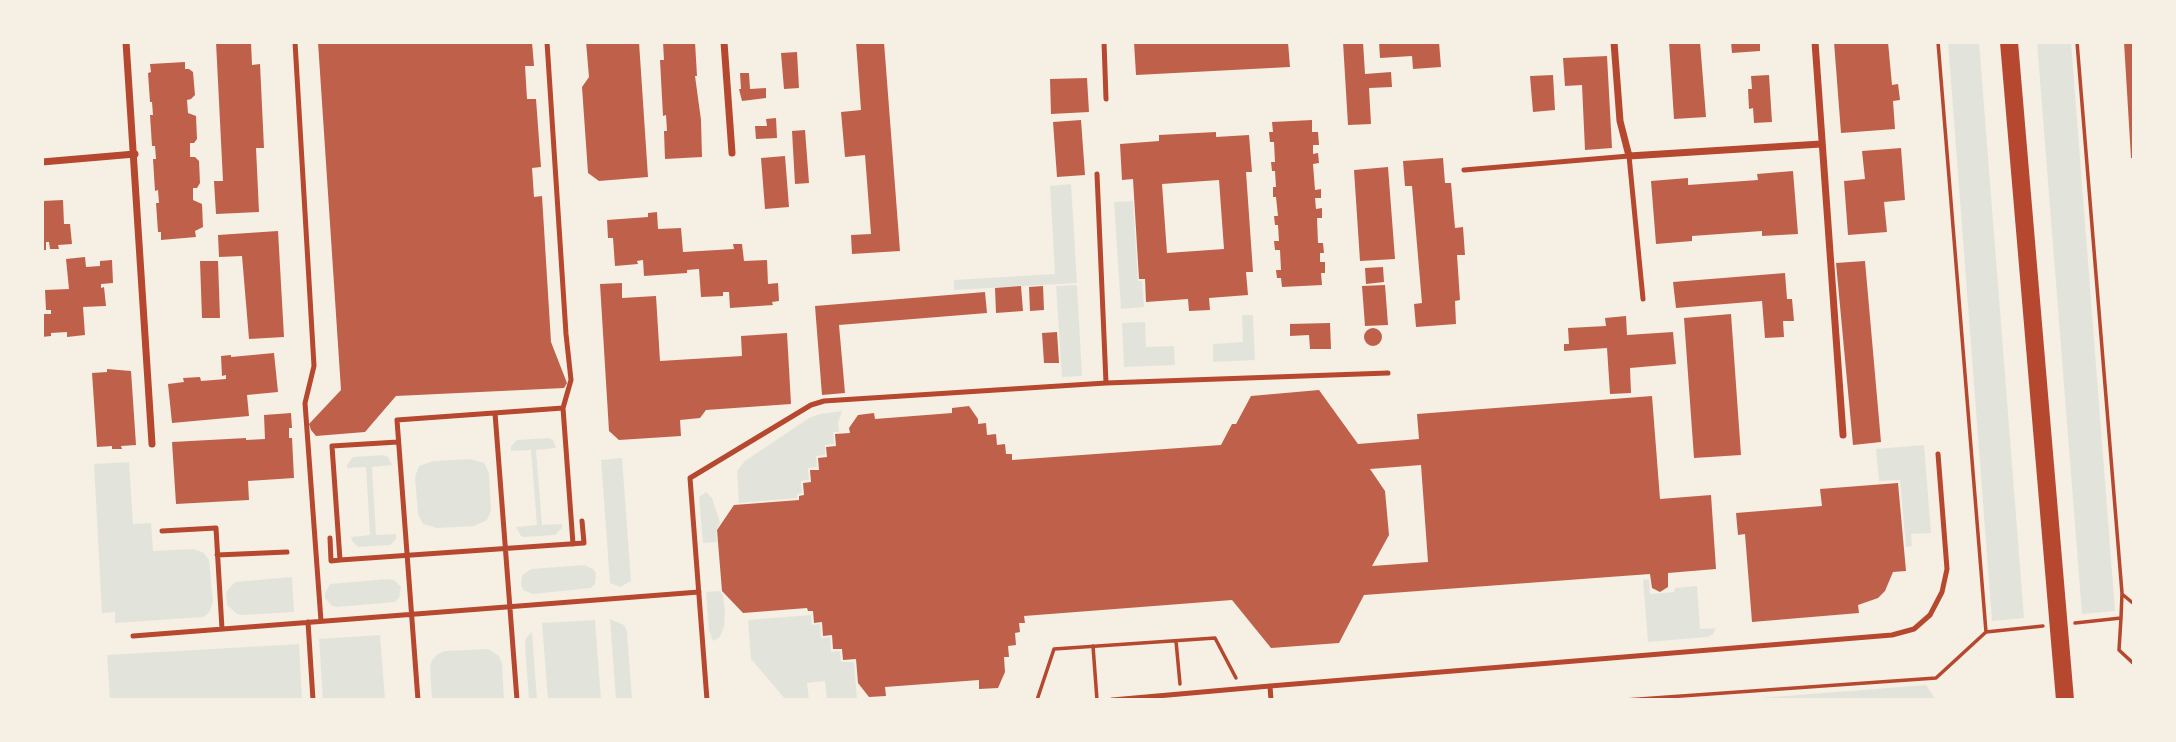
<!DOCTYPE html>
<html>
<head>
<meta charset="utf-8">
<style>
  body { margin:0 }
  #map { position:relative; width:2176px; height:742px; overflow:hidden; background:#f6efe4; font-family:Quicksand,sans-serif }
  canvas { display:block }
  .frame { position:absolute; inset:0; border:44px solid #f6efe4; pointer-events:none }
</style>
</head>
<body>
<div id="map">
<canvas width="2176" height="742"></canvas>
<div class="frame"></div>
</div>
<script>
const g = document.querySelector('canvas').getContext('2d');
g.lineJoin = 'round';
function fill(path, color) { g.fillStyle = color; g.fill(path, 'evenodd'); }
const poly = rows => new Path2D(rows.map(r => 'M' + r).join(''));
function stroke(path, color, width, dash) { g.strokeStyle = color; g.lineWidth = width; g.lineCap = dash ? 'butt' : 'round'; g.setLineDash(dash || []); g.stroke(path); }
const green = poly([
  [1948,42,1979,42,2024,618,1992,621],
  [2037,42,2071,42,2115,611,2082,614],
  [1071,184,1077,283,954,290,954,280,1055,274,1050,186],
  [1133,201,1138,281,1142,281,1144,307,1121,309,1114,202],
  [1077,285,1082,376,1062,377,1056,286],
  [1242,315,1253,315,1255,360,1213,362,1213,344,1243,342],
  [1145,322,1146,347,1174,346,1175,365,1124,367,1122,323],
  [842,411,838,423,839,432,833,432,834,444,825,445,825,455,816,456,817,467,808,468,809,480,801,481,802,493,797,494,797,498,739,503,737,471,745,461,809,418,820,414],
  [548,438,553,440,556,448,536,450,542,525,562,524,562,528,555,535,524,537,521,536,516,527,537,525,531,450,511,451,511,446,517,440],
  [1924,445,1931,533,1911,534,1912,546,1906,547,1900,480,1879,481,1876,449],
  [384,455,388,457,392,465,372,467,376,535,396,534,396,539,390,545,358,547,352,541,351,537,370,535,366,467,347,468,347,465,353,457],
  [622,458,631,581,620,587,610,583,601,460],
  [470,459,484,463,489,473,491,510,487,520,474,526,437,528,423,524,418,514,415,477,419,466,433,461],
  [129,462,133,524,151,523,153,551,194,549,204,553,209,560,213,602,210,611,204,617,115,623,115,612,102,613,94,464],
  [706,492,712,498,720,523,716,532,717,542,703,543,699,497],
  [584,565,593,569,596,573,595,584,591,588,533,594,523,590,521,585,522,575,531,569],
  [292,577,294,612,243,615,237,614,227,605,226,592,235,582],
  [388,579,394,580,401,587,399,598,395,602,337,607,332,606,325,598,325,593,330,584],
  [1649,579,1650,594,1674,592,1675,588,1697,586,1700,629,1716,628,1713,634,1707,637,1648,642,1643,580],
  [720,591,723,595,725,613,724,627,720,637,713,641,709,630,706,592],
  [811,615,812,625,820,624,821,638,830,637,831,652,840,651,841,662,854,662,857,700,827,700,825,681,807,683,809,700,786,700,751,659,748,620],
  [610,619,624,625,627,632,632,700,616,700],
  [595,620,601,700,548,700,542,623],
  [532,632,537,700,529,700,525,645,526,638],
  [380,635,385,700,323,700,319,639],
  [299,644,302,700,110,700,107,655],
  [488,649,499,656,502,663,504,700,432,700,430,667,432,660,438,654,445,651],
  [1926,685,1936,700,1735,700]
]);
const building = poly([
  [216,42,251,42,252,65,260,64,264,148,256,148,259,212,216,214,214,181,223,181],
  [318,42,532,42,534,66,525,66,527,99,536,99,541,167,532,168,534,197,542,196,551,342,567,383,564,388,396,396,365,432,316,436,311,430,309,424,341,390],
  [586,42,639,42,648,177,599,181,588,173,582,87,589,77],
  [663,42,695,42,697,76,695,76,701,120,702,157,665,159,664,131,667,131,666,115,663,116,660,60,664,60],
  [856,42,884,42,900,251,852,254,851,235,871,234,865,155,845,157,841,112,861,110],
  [1134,42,1288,42,1290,67,1136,75],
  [1343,42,1363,42,1365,74,1391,72,1392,87,1369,88,1371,124,1348,125],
  [1379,42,1439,42,1441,67,1413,69,1412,56,1380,58],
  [1669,42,1700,42,1706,117,1674,119],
  [1731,42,1760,42,1760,51,1732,53],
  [1834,42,1888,42,1892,85,1898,84,1900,100,1893,101,1895,129,1841,133],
  [2124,42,2134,42,2134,158,2131,158],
  [797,52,799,88,784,89,781,53],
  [1607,56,1612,148,1585,150,1582,85,1565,86,1563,58],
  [185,62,185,69,189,69,193,72,195,95,191,99,187,100,188,113,196,116,197,139,194,143,190,143,190,157,195,157,199,161,200,183,197,188,193,188,193,200,202,204,203,227,195,231,196,237,161,240,161,232,158,232,156,203,159,203,158,190,155,191,153,159,156,159,155,146,152,146,150,115,153,115,152,102,150,102,148,73,151,72,150,64],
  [740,73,749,73,750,89,766,88,766,98,742,101,739,89,741,89],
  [1553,75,1555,110,1533,112,1530,76],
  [1769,75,1772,122,1754,123,1753,108,1749,109,1748,89,1752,89,1751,76],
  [1087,78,1089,112,1051,114,1050,79],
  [776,118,777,138,756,139,755,126,767,126,766,119],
  [1081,120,1085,175,1057,177,1053,122],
  [1312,120,1312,132,1318,132,1319,145,1313,145,1313,154,1318,153,1319,163,1313,164,1315,190,1321,189,1321,198,1315,198,1316,209,1322,208,1322,218,1317,218,1318,243,1323,243,1324,253,1320,253,1320,262,1325,262,1325,273,1321,273,1322,285,1282,287,1281,278,1277,278,1276,270,1281,270,1280,250,1275,250,1274,241,1279,241,1278,225,1275,225,1274,216,1278,216,1276,197,1273,197,1273,187,1276,187,1275,171,1272,171,1271,162,1275,162,1274,142,1270,142,1269,132,1273,132,1272,122],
  [805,130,809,183,795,184,792,131],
  [1216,132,1216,137,1249,135,1252,172,1246,172,1253,272,1246,272,1248,295,1209,298,1210,310,1189,311,1188,299,1146,302,1145,279,1139,279,1133,179,1122,180,1120,144,1159,141,1159,135],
  [1219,180,1224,249,1167,253,1162,184],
  [1901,148,1905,200,1884,202,1887,232,1848,235,1844,181,1865,179,1862,151],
  [785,156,789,207,765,209,761,158],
  [1443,158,1445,183,1451,183,1455,228,1463,227,1465,255,1457,255,1460,300,1455,301,1456,324,1416,327,1414,304,1422,303,1412,186,1405,186,1403,161],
  [1388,167,1395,259,1360,261,1354,170],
  [1793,171,1798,234,1762,236,1762,231,1692,236,1692,241,1656,244,1651,181,1688,178,1688,185,1758,180,1757,174],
  [63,200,64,224,70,224,72,244,58,245,59,249,50,249,49,242,46,242,46,250,42,250,42,201],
  [657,212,658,229,681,228,683,252,734,249,733,244,742,244,744,261,767,260,768,284,778,283,779,301,772,302,773,305,730,308,729,292,723,292,723,296,701,297,699,269,687,270,687,273,644,276,643,260,637,261,638,264,615,266,613,238,608,238,607,220,648,217,648,213],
  [278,231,284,337,249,339,242,256,219,257,218,235],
  [85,257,86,267,100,266,100,261,112,260,113,283,101,284,101,288,104,287,106,306,83,307,85,335,67,337,67,332,51,333,51,336,42,337,42,314,51,314,51,310,46,310,45,290,69,289,66,259],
  [200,261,218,261,220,318,202,318],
  [1865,261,1881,442,1853,445,1836,263],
  [1383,267,1384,282,1366,284,1365,268],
  [1785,273,1787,299,1792,299,1794,321,1783,321,1784,337,1765,338,1762,301,1676,308,1673,282],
  [622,283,622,298,656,296,660,361,742,356,741,336,787,333,791,404,706,410,700,418,680,420,681,436,619,440,609,431,600,284],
  [1385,285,1388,325,1365,326,1362,286],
  [1021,286,1023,311,996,313,995,288],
  [1043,286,1044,310,1030,311,1029,287],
  [985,292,987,313,839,325,845,393,822,395,815,306],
  [1731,314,1741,455,1694,458,1684,318],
  [1626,316,1627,335,1673,332,1676,364,1630,368,1631,393,1610,394,1607,348,1564,351,1564,344,1569,344,1568,328,1606,326,1605,318],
  [1330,323,1331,349,1310,349,1309,335,1290,336,1290,324],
  '1364 337a9 9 0 1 1 18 0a9 9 0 1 1-18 0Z',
  [1057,332,1059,363,1044,363,1042,333],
  [274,353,278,392,247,395,249,416,172,423,168,384,184,382,183,378,200,377,201,381,226,379,226,375,222,376,221,356,231,355,231,357],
  [107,369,131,371,136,445,121,446,122,449,112,449,112,446,97,447,92,373,107,372],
  [1319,390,1358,444,1419,439,1417,414,1652,396,1660,499,1711,495,1716,569,1668,573,1668,587,1660,592,1652,588,1650,574,1364,595,1339,643,1271,648,1232,600,1024,616,1025,623,1019,623,1020,632,1015,633,1016,645,1008,646,1009,657,1004,657,1005,672,998,688,979,689,979,680,885,687,886,696,869,697,858,683,856,659,843,660,842,649,833,649,832,635,823,636,822,622,814,623,813,611,808,611,807,608,743,613,722,591,717,530,734,505,799,500,799,496,804,495,803,483,811,482,810,470,819,470,818,458,827,457,826,447,836,446,835,434,850,433,849,428,858,415,874,413,875,419,952,413,952,408,969,406,978,419,978,424,986,423,987,435,996,434,997,445,1005,444,1006,454,1012,454,1012,460,1221,445,1232,424,1236,424,1251,396],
  [1421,465,1428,562,1372,566,1389,535,1385,491,1370,469],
  [291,413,292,428,289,428,289,438,292,438,294,478,248,481,249,500,176,504,172,442,246,438,246,440,265,439,264,415],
  [1898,483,1906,571,1893,572,1885,591,1878,598,1858,605,1859,613,1752,622,1745,534,1738,535,1736,513,1822,506,1820,489]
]);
const path = poly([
  [1938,42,1986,632,2043,626],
  [2122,594,2134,604],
  [2121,618,2119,650,2134,664],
  [2075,623,2121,618,2122,593,2077,42],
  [1176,641,1180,684],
  [1093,646,1097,700],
  [1037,700,1054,649,1215,638,1236,678],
  [1625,700,1936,678,1986,632]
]);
const service = poly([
  [295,42,314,366,305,403,321,621],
  [547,42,566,334,571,380,563,408,573,544],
  [1104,42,1106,99],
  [1464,170,1629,156,1643,299],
  [1097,174,1106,383],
  [495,413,517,700],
  [162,531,216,528,222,629],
  [330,538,331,561,340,560,584,543,582,521],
  [217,555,287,552],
  [340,560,332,446,398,442],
  [308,622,313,700],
  [133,636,699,592],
  [1270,686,1892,635,1914,629,1930,615,1942,592,1947,569,1938,454],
  [418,700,397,420,563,408],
  [707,700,690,478,811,405,824,401,1106,383,1388,373],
  [1112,700,1270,686,1271,700]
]);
const minor = poly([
  [126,42,152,444],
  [724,42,732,153],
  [1614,42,1620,121,1629,156,1821,144],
  [1815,42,1843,435],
  [42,162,135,154]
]);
const primary = poly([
  [2009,42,2065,700]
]);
fill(green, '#e2e4dc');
fill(building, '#bf614a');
stroke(path, '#b5482f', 3.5);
stroke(service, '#b5482f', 5);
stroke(minor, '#b5482f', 7);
stroke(primary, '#b5482f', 18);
</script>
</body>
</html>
